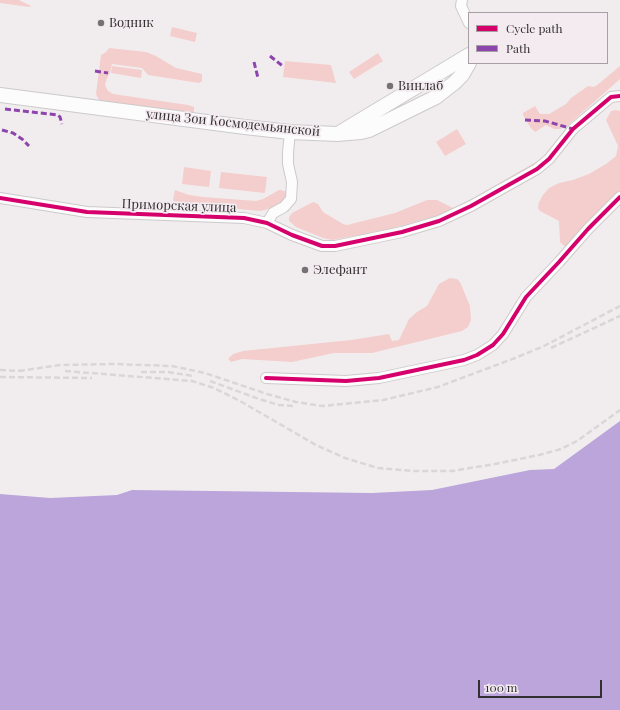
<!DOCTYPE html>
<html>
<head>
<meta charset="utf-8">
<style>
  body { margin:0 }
  #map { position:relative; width:620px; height:710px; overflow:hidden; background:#f1edef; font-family:"Playfair Display",serif }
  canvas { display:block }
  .legend { position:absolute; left:468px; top:12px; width:140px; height:52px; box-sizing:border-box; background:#f3ebf0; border:1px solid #a6a0a3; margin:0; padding:5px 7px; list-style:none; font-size:12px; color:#322f30 }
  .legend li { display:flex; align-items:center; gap:8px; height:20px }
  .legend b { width:20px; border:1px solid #a6a0a3 }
  .scale { position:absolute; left:478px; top:680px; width:124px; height:18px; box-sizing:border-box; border:2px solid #322f30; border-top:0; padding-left:5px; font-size:12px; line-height:14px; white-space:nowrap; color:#322f30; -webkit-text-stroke:3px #f3ebf0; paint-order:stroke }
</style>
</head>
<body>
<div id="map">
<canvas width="620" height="710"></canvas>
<ul class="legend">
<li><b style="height:5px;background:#d6006c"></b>Cycle path</li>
<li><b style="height:5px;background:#8e44ad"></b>Path</li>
</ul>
<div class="scale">100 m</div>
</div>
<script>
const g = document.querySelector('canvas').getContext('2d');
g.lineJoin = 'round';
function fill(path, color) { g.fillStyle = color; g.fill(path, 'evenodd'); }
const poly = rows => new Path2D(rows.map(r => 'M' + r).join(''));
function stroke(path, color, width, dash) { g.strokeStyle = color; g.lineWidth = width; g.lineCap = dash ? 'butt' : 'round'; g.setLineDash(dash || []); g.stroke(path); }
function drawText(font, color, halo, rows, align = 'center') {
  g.font = font + ' "Playfair Display",serif'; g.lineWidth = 3.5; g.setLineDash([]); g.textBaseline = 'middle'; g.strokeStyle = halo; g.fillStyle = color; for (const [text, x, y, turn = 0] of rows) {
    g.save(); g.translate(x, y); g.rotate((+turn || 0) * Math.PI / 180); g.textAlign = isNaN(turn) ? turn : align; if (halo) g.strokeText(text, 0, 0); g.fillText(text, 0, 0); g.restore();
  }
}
const green = poly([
  [0,0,19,0,31,6,30,7,0,3],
  [172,27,197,33,195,42,170,36],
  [109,48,146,52,156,56,176,68,202,74,202,81,199,83,148,75,142,68,112,64,110,73,107,78,105,85,108,91,113,94,188,105,194,107,194,112,193,114,105,103,99,100,96,94,101,55,106,52],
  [378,53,383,61,354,79,349,72],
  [285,61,331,65,336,83,283,77],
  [112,66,142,70,141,78,111,73],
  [620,66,620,79,567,126,560,129,554,129,546,125,535,132,530,127,523,115,523,113,535,106,540,114,549,114,566,104,571,98,588,86,593,87,596,86],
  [615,110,620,111,620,190,567,246,564,246,560,242,559,221,540,211,538,208,539,202,543,195,549,188,559,183,573,180,589,174,606,164,616,156,618,146,606,120,611,111],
  [457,129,466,144,445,156,436,142],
  [541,159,541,162,454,211,383,231,332,240,323,238,296,227,289,221,289,217,292,213,313,202,318,204,323,212,343,224,347,225,395,213,427,200,437,200,453,208,460,206],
  [184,167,211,171,209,187,182,184],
  [221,172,267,177,265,193,219,188],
  [175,190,189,195,203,197,256,201,263,199,279,190,281,190,287,192,287,197,281,204,265,210,260,211,177,203,174,202,173,200],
  [450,278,457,279,460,282,470,306,471,320,468,327,462,331,372,353,334,353,292,362,242,359,231,362,228,359,233,354,243,351,351,340,383,335,389,334,392,341,399,340,409,319,417,312,427,306,439,284]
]);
const water = poly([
  [620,421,620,710,0,710,0,494,50,498,117,495,132,490,372,493,432,490,530,470,554,469]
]);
const street = poly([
  [462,0,461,6,469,23],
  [0,198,87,212,244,218,267,223,292,235,322,246,335,246,402,232,439,221,471,206,537,169,549,159,573,129,611,97,620,96],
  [267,223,273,213,284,207,291,199,292,182,288,164,288,152,290,132],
  [266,378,346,381,379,378,464,360,477,355,493,345,503,334,526,297,559,262,588,229,620,197]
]);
const secondary = poly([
  [0,95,245,127,290,132,337,134,361,132,369,130,436,97,454,83,462,75,469,63],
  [341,132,469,55]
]);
const rail = poly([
  [551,348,620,316],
  [0,370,23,371],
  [19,371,60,365,114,364,172,366,205,373,267,394,296,402,322,406,383,400,438,387,515,358,544,346,620,306],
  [65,371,192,381,214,388,240,401,316,445,345,458,378,468,412,471,452,471,495,464,539,455,561,449,577,441,620,410],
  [141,372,168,372,193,376],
  [0,377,92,378],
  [210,381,259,399,279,405,294,406]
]);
const quiet = poly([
  [270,56,284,67],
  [254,62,258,78],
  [95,71,108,73],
  [5,109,58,115,60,117,62,124],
  [525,120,545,121,573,129],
  [2,130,13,133,22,139,29,146]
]);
const cycleway = poly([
  [0,198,87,212,244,218,267,223,292,235,322,246,335,246,402,232,439,221,471,206,537,169,549,159,573,129,611,97,620,96],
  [266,378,346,381,379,378,464,360,477,355,493,345,503,334,526,297,559,262,588,229,620,197]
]);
const markers = [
  [101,23,4,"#757273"],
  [390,86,4,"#757273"],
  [305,270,4,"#757273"]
];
const poiNames = [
  ["Водник",109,23],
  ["Винлаб",398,86],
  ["Элефант",313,270]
];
const streetNames = [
  ["улица Зои Космодемьянской",233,123,6],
  ["Приморская улица",179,206,2]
];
fill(green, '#f4cecc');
fill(water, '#bba5db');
stroke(street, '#cccacb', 12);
stroke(secondary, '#cccacb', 16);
stroke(street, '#fdfcfd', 10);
stroke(secondary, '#fdfcfd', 14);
stroke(rail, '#d8d6d7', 2.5, [6, 3]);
stroke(quiet, '#8e44ad', 3, [6, 3]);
stroke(cycleway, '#d6006c', 4);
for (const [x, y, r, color] of markers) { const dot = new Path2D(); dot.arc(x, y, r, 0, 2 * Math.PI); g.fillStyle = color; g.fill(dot); stroke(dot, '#f3ebf0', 1.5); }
drawText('13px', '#322f30', '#f3ebf0', poiNames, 'left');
drawText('13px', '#322f30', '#f3ebf0', streetNames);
</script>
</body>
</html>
